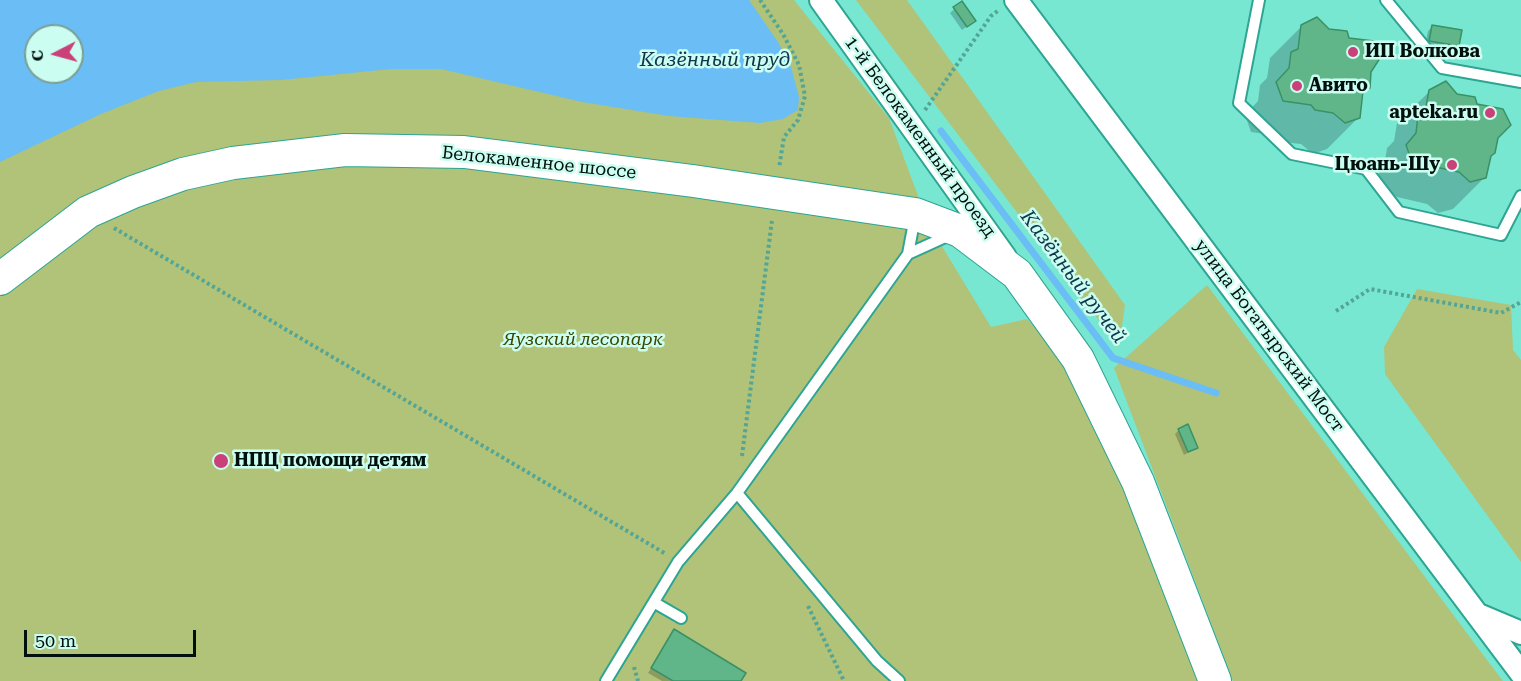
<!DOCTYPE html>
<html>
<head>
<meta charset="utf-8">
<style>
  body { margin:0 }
  #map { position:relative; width:1521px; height:681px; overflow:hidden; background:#78e7d2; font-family:"Roboto Serif",serif }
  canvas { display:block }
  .north { position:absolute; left:24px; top:24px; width:60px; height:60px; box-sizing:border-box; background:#cbfdf1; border:2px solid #7a9f96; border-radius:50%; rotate:264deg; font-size:16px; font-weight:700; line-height:24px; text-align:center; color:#00110d }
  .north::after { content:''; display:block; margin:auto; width:21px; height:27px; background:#ca4078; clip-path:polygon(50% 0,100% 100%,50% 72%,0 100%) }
  .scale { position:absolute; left:24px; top:630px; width:172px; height:27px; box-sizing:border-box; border:3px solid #00110d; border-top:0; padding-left:8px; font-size:18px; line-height:21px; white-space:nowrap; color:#00110d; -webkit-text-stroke:4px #cbfdf1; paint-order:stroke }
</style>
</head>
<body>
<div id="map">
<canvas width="1521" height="681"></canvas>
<div class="north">С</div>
<div class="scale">50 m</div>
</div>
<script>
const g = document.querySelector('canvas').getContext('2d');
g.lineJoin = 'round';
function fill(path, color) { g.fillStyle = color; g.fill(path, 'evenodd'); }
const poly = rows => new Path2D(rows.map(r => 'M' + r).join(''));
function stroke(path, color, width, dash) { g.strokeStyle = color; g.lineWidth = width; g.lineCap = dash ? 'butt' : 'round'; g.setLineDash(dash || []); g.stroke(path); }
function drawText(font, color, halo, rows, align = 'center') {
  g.font = font + ' "Roboto Serif",serif'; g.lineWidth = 5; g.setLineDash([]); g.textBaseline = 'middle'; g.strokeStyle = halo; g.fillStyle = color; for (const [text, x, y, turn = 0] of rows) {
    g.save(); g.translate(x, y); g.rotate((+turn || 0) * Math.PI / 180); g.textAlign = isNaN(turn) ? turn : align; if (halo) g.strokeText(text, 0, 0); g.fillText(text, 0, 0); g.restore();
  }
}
const green = poly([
  [0,0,794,0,889,118,929,225,991,327,1027,319,1071,367,1131,498,1200,681,0,681],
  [36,36,72,36,72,72,36,72],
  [856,0,907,0,1125,305,1119,347],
  [1207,285,1481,652,1503,681,1233,681,1114,368],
  [1417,289,1511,305,1513,350,1521,360,1521,562,1385,374,1384,347]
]);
const water = poly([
  [0,0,749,0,778,42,791,67,799,97,798,110,783,119,760,123,669,116,582,102,441,69,391,69,281,80,196,82,159,91,101,114,0,162],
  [36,36,72,36,72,72,36,72]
]);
const shadow = poly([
  [961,3,974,21,962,30,950,13],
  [1302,26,1328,30,1348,40,1370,72,1368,87,1361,95,1359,117,1327,149,1313,154,1301,144,1283,142,1279,136,1251,132,1245,115,1258,101,1260,85,1267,78,1270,58],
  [1432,27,1458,46,1453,50,1425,45,1428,31],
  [1430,91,1497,137,1485,177,1453,209,1438,213,1427,204,1380,193,1375,178,1384,167,1387,148,1394,141,1397,123],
  [1179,430,1196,448,1184,455,1175,434],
  [675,631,740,681,662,681,648,673]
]);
const stream = poly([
  [941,131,1113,358,1216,393]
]);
const building = poly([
  [962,1,976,21,967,27,953,7,962,1],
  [1317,17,1329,29,1347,31,1349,38,1374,41,1382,55,1371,72,1370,88,1363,91,1360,118,1345,123,1333,113,1315,110,1311,105,1283,101,1276,82,1289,68,1291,52,1298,49,1301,25,1317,17],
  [1432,25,1462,30,1459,46,1429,41,1432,25],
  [1446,81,1457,94,1475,97,1477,104,1503,109,1511,125,1498,138,1495,153,1491,156,1486,178,1470,182,1459,172,1412,162,1406,145,1416,133,1418,115,1425,112,1429,90,1446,81],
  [1188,424,1198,448,1188,452,1178,429,1188,424],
  [674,629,746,673,741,681,673,681,651,668,674,629]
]);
const path = poly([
  [760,0,783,34,799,65,805,96,798,120,784,137,779,168],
  [925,110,991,16,999,10],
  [114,228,666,554],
  [1336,311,1370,289,1501,313,1521,302],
  [742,456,772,220],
  [808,606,844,681],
  [634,667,638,681]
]);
const lane = poly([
  [1259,0,1239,103,1292,154,1366,169,1399,212,1501,235,1521,196],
  [1386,0,1442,68,1521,82],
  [908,254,952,234],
  [737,493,877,661,899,681],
  [655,603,681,618],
  [606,681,678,562,737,493,908,254,915,217]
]);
const street = poly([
  [821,0,1005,257],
  [1016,0,1521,673],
  [1481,616,1521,633]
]);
const secondary = poly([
  [0,279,88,212,133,192,183,174,233,163,345,150,464,152,693,181,915,214,960,231,1017,274,1078,359,1138,482,1215,681]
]);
const markers = [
  [1353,52,6,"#ca4078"],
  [1297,86,6,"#ca4078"],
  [1490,113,6,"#ca4078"],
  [1452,165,6,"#ca4078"],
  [221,461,8,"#ca4078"]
];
const poiNames = [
  ["ИП Волкова",1365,52],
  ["Авито",1309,86],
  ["apteka.ru",1478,113,"right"],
  ["Цюань-Шу",1440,165,"right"],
  ["НПЦ помощи детям",234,461]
];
const streetNames = [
  ["1-й Белокаменный проезд",920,137,54],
  ["Белокаменное шоссе",539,163,6],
  ["улица Богатырский Мост",1269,336,53]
];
const parkNames = [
  ["Яузский лесопарк",583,340]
];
const waterNames = [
  ["Казённый пруд",715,60],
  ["Казённый ручей",1073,277,53]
];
fill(green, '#b1c279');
fill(water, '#6abef5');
fill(shadow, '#0003');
stroke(stream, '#6abef5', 7);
fill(building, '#60b689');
stroke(building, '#399166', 1.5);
stroke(lane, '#2da592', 14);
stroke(street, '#2da592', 26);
stroke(secondary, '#2da592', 34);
stroke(path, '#53a595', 4, [3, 3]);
stroke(lane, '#fff', 10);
stroke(street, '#fff', 22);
stroke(secondary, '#fff', 32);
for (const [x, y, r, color] of markers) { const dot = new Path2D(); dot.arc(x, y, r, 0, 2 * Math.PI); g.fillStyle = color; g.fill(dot); stroke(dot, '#cbfdf1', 2); }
drawText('bold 18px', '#00110d', '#cbfdf1', poiNames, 'left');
drawText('18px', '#00110d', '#cbfdf1', streetNames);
drawText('italic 18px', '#3b4601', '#cbfdf1', parkNames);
drawText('italic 20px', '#11364c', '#cbfdf1', waterNames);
</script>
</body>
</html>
